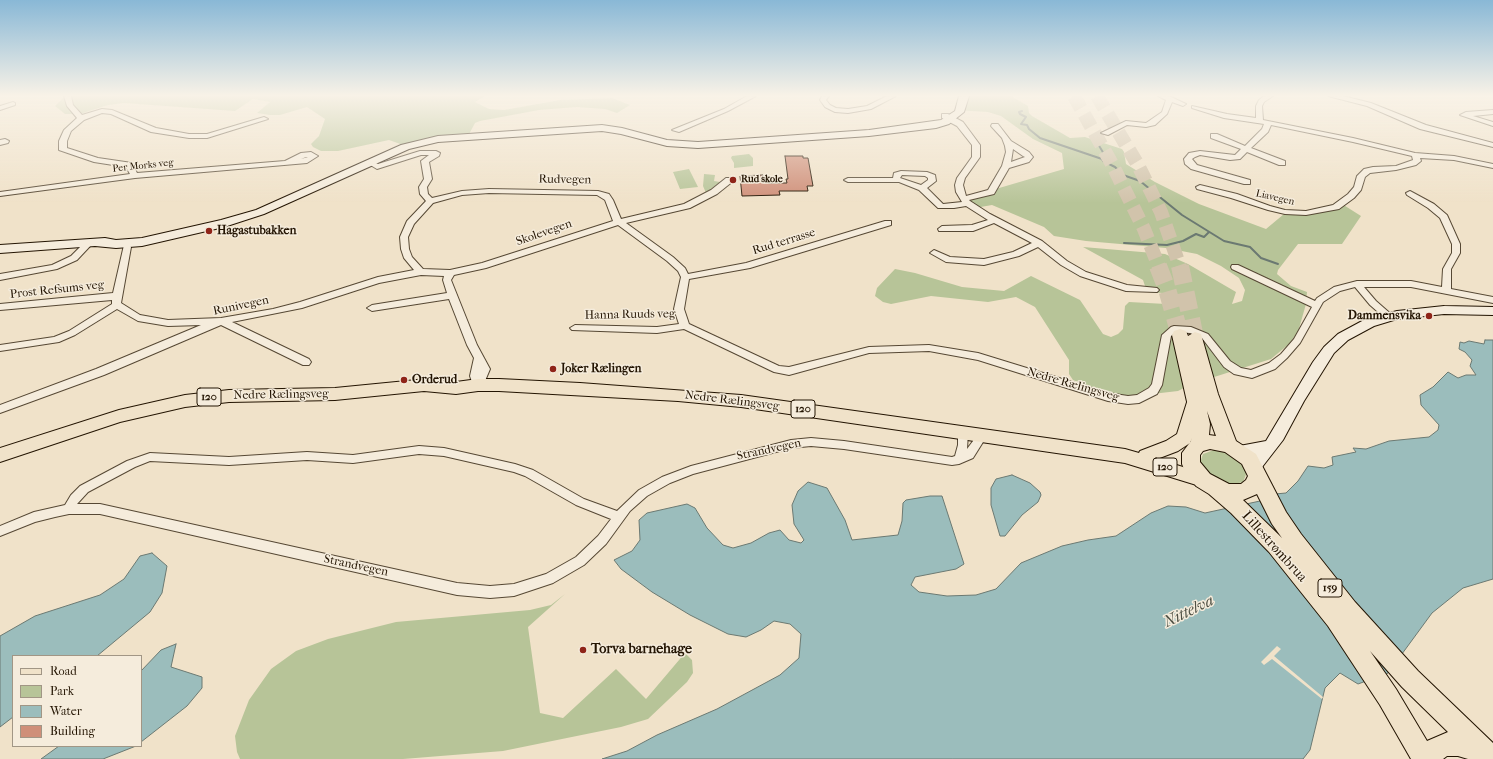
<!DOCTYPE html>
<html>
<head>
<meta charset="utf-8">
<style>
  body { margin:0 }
  #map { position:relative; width:1493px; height:759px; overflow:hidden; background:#f0e2c9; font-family:"IM FELL French Canon",serif }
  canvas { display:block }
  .legend { position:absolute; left:12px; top:655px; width:130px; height:92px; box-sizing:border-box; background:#f5ecdc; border:1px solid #a19685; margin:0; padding:5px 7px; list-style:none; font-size:12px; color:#231402 }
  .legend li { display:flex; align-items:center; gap:8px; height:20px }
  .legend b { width:20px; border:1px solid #a19685 }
</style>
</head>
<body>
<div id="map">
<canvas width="1493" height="759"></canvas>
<ul class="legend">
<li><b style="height:5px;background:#f0e2c9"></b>Road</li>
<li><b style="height:11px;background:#b7c498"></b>Park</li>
<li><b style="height:11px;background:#9bbdbc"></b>Water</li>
<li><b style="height:11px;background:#cf8f79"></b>Building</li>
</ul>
</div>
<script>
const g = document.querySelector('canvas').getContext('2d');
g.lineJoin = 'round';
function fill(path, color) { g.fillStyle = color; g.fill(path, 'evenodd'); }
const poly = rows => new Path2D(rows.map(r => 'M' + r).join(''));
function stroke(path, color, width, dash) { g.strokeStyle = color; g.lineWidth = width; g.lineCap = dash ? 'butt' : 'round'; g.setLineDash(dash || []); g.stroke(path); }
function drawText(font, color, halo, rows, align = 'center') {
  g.font = font + ' "IM FELL French Canon",serif'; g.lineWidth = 3; g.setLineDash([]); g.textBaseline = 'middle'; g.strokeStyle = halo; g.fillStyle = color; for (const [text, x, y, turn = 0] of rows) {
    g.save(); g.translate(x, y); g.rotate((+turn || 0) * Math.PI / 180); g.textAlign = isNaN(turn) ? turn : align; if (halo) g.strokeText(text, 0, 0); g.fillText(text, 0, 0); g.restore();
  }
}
const green = poly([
  [65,96,485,96,475,102,489,109,504,110,560,100,612,98,630,105,617,113,605,109,577,107,539,110,480,121,475,123,467,138,406,146,389,140,338,151,321,151,313,147,311,144,319,136,325,119,307,107,280,115,270,115,257,113,270,102,253,99,235,111,124,103,108,105,80,114,65,114,55,106],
  [962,96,1011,96,1028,106,1029,113,1032,116,1070,138,1085,137,1122,149,1124,152,1126,164,1155,182,1199,204,1266,229,1284,214,1299,214,1342,204,1361,216,1342,244,1298,244,1278,270,1277,274,1291,286,1307,292,1306,304,1298,332,1289,344,1271,359,1192,384,1178,391,1152,394,1113,396,1073,380,1069,374,1069,360,1035,307,1016,297,988,302,931,296,891,304,883,302,875,296,877,288,895,269,915,273,962,287,1004,291,1031,276,1080,300,1103,334,1111,337,1118,334,1123,329,1125,306,1129,302,1166,304,1163,293,1147,292,1143,280,1083,247,1165,254,1188,264,1236,292,1232,304,1242,301,1245,290,1239,278,1221,266,1197,254,1166,248,1086,241,1054,236,1044,227,992,205,975,208,965,198,1064,169,1062,153,1033,139,1001,116,988,112,955,110],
  [749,154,753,158,753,166,734,168,734,163,731,158,732,156],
  [689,169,698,187,680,189,673,172],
  [704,174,715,175,714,181,720,182,706,193,703,186],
  [1214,450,1223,451,1241,461,1247,472,1243,482,1231,485,1211,478,1201,463,1201,460,1203,454],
  [565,594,528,627,540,713,563,718,616,669,646,699,685,653,692,660,693,673,687,682,648,719,621,727,503,751,403,759,240,759,237,752,235,736,249,700,271,669,296,651,328,639,396,622,530,610,551,605]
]);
const water = poly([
  [1485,340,1493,340,1493,579,1463,588,1432,613,1388,673,1358,684,1340,673,1325,688,1310,750,1303,759,602,759,627,751,657,735,717,709,780,675,799,658,801,634,790,624,774,621,761,630,746,637,728,634,690,615,652,592,621,569,614,560,632,551,640,540,639,520,647,513,687,504,695,508,707,528,723,545,733,548,751,543,769,533,780,530,789,540,801,543,804,540,794,524,792,505,798,491,808,482,827,488,845,520,852,540,898,535,902,521,903,503,906,500,930,496,942,496,964,564,956,569,915,577,911,585,919,592,947,596,976,595,996,589,1021,563,1062,546,1088,540,1116,536,1151,513,1168,506,1186,507,1205,513,1260,501,1275,494,1286,493,1298,481,1308,466,1324,468,1333,465,1332,457,1356,452,1353,448,1366,449,1389,441,1429,437,1438,430,1439,425,1421,405,1420,395,1433,387,1448,372,1458,378,1466,375,1476,375,1470,366,1472,360,1465,352,1459,349,1460,342,1464,343,1469,341,1484,344,1485,340],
  [1012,475,1030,483,1040,492,1041,495,1038,502,1022,515,1005,536,1000,536,991,505,991,488,996,479,1012,475],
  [152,553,167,566,162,593,150,612,97,656,13,656,13,717,0,727,0,636,35,616,100,595,124,579,140,556,152,553],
  [176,644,171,667,202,677,202,688,187,706,141,742,141,671,161,650,176,644],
  [59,746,136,746,103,759,41,759,59,746]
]);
const pier = poly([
  [1277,646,1281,649,1274,656,1323,697,1322,699,1272,659,1264,665,1261,662]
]);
const stream = poly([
  [1022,111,1019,112,1020,114,1026,117,1021,124,1027,125,1029,129,1040,138,1102,159],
  [1095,139,1104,154,1101,157,1103,161,1115,167,1123,175,1140,181,1182,215,1224,241,1250,247,1261,258,1278,264],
  [1124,243,1167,245,1183,241,1196,234,1204,237,1209,232]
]);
const building = poly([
  [785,156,803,156,803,158,808,158,813,186,807,186,808,191,779,191,780,195,742,196,740,176,763,175,763,179,768,179,768,183,787,183,786,179,788,179,785,156]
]);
const motorwayTunnelFar1 = poly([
  [1074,96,1112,164,1144,229,1159,267],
  [1097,96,1138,165,1161,212,1180,267]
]);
const motorwayTunnel = poly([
  [1158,266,1167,289,1180,335],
  [1180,266,1195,338]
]);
const minor = poly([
  [64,96,71,96,73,105,82,115,102,109,112,110,156,128,189,134,207,134,264,117,268,119,207,138,189,138,151,132,111,114,102,113,84,120,71,131,67,141,67,148,98,158,132,163,137,173,285,161,301,153,311,152,318,156,307,163,135,178,0,196,0,192,130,174,126,167,94,162,59,150,59,141,64,130,77,118,67,106,64,96],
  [306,157,308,157,301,159,306,157],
  [747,96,756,96,728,111,679,132,672,130,724,109,747,96],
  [822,96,829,96,826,100,830,105,836,108,848,109,867,106,887,96,896,96,871,109,848,113,835,112,825,107,820,100,822,96],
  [1158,96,1169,96,1186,104,1183,106,1172,102,1167,114,1155,125,1146,127,1127,125,1108,135,1101,133,1126,121,1146,123,1149,121,1162,112,1166,100,1158,96],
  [1264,96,1273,96,1264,102,1262,106,1263,120,1353,138,1415,153,1454,156,1493,164,1493,168,1454,160,1420,158,1421,161,1416,165,1396,170,1370,173,1365,177,1361,190,1354,198,1339,209,1306,215,1285,214,1268,210,1231,198,1197,189,1196,187,1200,185,1237,194,1270,206,1285,210,1306,211,1333,205,1348,194,1354,187,1357,176,1364,169,1373,167,1396,166,1413,160,1412,156,1353,142,1271,125,1268,132,1251,148,1285,161,1285,165,1279,165,1247,152,1240,159,1230,160,1200,155,1195,157,1192,159,1197,165,1250,180,1250,184,1244,184,1191,169,1185,164,1184,159,1189,153,1200,151,1235,155,1241,149,1211,138,1211,134,1217,134,1245,146,1262,129,1264,124,1224,118,1192,108,1192,106,1227,114,1256,118,1256,106,1259,100,1264,96],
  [1328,96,1343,96,1371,103,1426,125,1493,143,1493,147,1420,129,1367,106,1328,96],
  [13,102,15,103,15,105,0,110,0,106,13,102],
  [1493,110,1493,114,1473,116,1493,122,1493,126,1460,115,1466,112,1493,110],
  [942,114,948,114,963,122,980,145,980,157,965,178,963,185,966,196,988,190,1002,166,1006,152,1005,146,1002,138,991,126,992,124,998,124,1011,141,1029,152,1033,157,1029,162,1009,168,994,194,969,200,970,201,990,214,1042,241,1067,261,1086,272,1127,285,1157,288,1159,290,1157,292,1126,291,1080,276,1061,265,1038,247,1019,256,984,265,946,262,930,253,934,250,950,257,984,259,1013,252,1032,243,994,223,973,231,939,231,938,229,942,226,972,225,988,220,966,206,954,208,938,208,919,190,899,182,848,182,844,180,848,178,893,178,894,173,901,171,927,172,935,175,936,181,927,188,943,204,962,202,956,192,955,185,957,178,972,157,972,145,957,126,942,118,942,114],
  [1013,149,1023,156,1025,157,1011,162,1013,149],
  [902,175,925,176,928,178,928,180,921,185,900,178,902,175],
  [5,139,9,141,8,143,0,145,0,140,5,139],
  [420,151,436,151,440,153,439,156,429,162,432,179,427,187,428,194,432,198,462,191,489,189,598,191,609,194,613,200,621,219,684,204,711,190,726,178,732,178,732,182,717,194,690,208,626,223,673,257,685,268,688,274,746,263,885,221,891,221,891,225,750,268,689,279,684,309,689,324,779,366,789,367,869,347,929,345,978,353,1108,393,1128,396,1137,395,1149,388,1152,384,1162,335,1171,327,1174,326,1191,327,1208,334,1230,361,1241,368,1251,370,1269,363,1281,354,1294,339,1312,307,1232,269,1231,267,1232,265,1238,265,1315,301,1317,298,1334,287,1357,281,1411,281,1442,287,1443,269,1452,253,1452,244,1440,218,1428,208,1407,195,1406,193,1410,191,1434,204,1447,215,1460,244,1460,253,1451,269,1451,289,1493,297,1493,303,1411,287,1364,287,1376,301,1392,315,1394,317,1392,319,1389,320,1386,319,1370,305,1355,287,1340,291,1323,302,1300,343,1287,358,1275,369,1252,378,1234,374,1224,367,1202,338,1190,333,1176,332,1171,336,1162,385,1157,394,1139,403,1128,404,1108,401,978,360,929,351,869,353,789,375,774,372,684,329,657,333,572,330,570,328,575,325,657,327,679,324,674,309,681,277,678,271,667,261,618,225,486,268,454,275,451,280,477,345,490,369,482,388,478,389,474,388,470,376,474,358,467,345,449,299,372,311,367,308,372,305,447,293,443,280,444,276,421,275,379,283,302,308,232,322,309,359,311,362,309,365,303,365,221,325,104,375,0,413,0,405,96,369,201,325,168,326,138,321,117,309,75,335,59,342,0,351,0,345,54,337,69,331,112,304,112,300,0,310,0,304,113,293,124,245,127,244,131,247,121,303,140,315,168,320,221,318,273,309,300,302,378,277,414,270,404,258,401,249,400,237,407,221,426,201,420,194,419,187,424,179,421,161,429,155,421,155,377,169,367,163,371,161,378,164,420,151],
  [489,193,597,195,605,200,613,221,482,263,450,270,423,269,412,257,409,249,408,237,414,224,433,203,462,195,489,193],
  [89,240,93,243,77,260,57,269,0,280,0,274,52,265,71,256,86,241,89,240],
  [963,429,967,430,968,433,967,449,973,441,975,432,979,431,983,432,984,435,983,442,973,458,959,464,952,465,844,449,811,446,791,448,693,474,670,483,647,496,630,511,606,544,584,565,553,583,514,596,490,598,457,595,100,514,69,514,55,517,35,522,0,536,0,526,34,512,65,505,71,495,80,486,127,461,150,453,229,457,307,452,353,455,419,446,444,448,515,464,533,470,584,499,617,511,639,490,662,477,691,466,791,440,811,438,844,441,952,457,955,456,958,445,958,433,959,430,963,429],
  [419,454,444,456,514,472,525,476,576,505,611,519,598,536,576,557,546,574,514,584,490,586,457,583,100,504,77,504,88,492,135,467,150,461,229,465,307,460,353,463,419,454]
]);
const secondary = poly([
  [959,96,969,96,964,112,949,124,936,128,869,136,698,148,667,146,621,134,602,131,438,142,409,149,264,214,224,227,142,246,116,248,95,246,0,253,0,245,105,238,116,240,142,238,221,220,256,210,401,145,438,136,602,125,622,128,667,140,698,142,869,130,941,120,955,111,959,96],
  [1444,306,1493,307,1493,315,1444,314,1397,319,1374,326,1348,340,1334,353,1304,401,1283,440,1259,471,1254,473,1249,471,1246,467,1255,454,1239,457,1234,455,1231,451,1234,447,1266,441,1313,362,1324,347,1338,334,1364,320,1397,311,1444,306]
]);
const primary = poly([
  [437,378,443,381,456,382,478,379,499,379,580,383,741,395,1125,449,1139,453,1140,451,1166,441,1177,434,1188,399,1190,395,1196,393,1202,395,1204,399,1198,424,1190,443,1178,451,1157,459,1209,475,1212,480,1209,485,1203,487,1125,463,741,407,678,401,499,391,478,391,456,394,424,391,335,400,229,402,185,407,120,422,0,462,0,448,119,410,185,395,229,390,335,388,437,378]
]);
const trunk = poly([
  [1180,329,1186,331,1188,336,1195,332,1201,334,1218,394,1236,441,1256,454,1286,512,1301,534,1355,602,1418,671,1493,743,1493,759,1468,759,1458,756,1447,756,1443,759,1411,759,1380,705,1328,626,1269,552,1231,513,1209,494,1196,486,1184,469,1182,464,1182,453,1191,441,1192,424,1172,335,1174,331,1180,329],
  [1207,411,1216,436,1209,435,1210,424,1207,411],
  [1210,449,1225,452,1242,464,1248,476,1246,480,1241,484,1229,484,1210,474,1200,462,1200,455,1203,451,1210,449],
  [1257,494,1272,524,1282,538,1243,500,1257,494],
  [1370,651,1402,687,1448,732,1427,741,1396,689,1370,651]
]);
const markers = [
  [733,180,4,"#8f2418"],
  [209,231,4,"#8f2418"],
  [1429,316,4,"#8f2418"],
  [553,369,4,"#8f2418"],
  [404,380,4,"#8f2418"],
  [583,650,4,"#8f2418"]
];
const farStreetnames = [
  ["Per Morks veg",143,166,-6],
  ["Liavegen",1275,198,13]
];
const farPoinames = [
  ["Rud skole",741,180]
];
const shields = [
  [209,397,24],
  [803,409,24],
  [1165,467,24],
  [1330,588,24]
];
const shieldNames = [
  ["120",209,397],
  ["120",803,409],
  ["120",1165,467],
  ["159",1330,588]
];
const streetNames = [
  ["Rudvegen",565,180,1],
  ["Skolevegen",544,233,-19],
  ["Rud terrasse",784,242,-17],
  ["Prost Refsums veg",57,290,-6],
  ["Runivegen",241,306,-12],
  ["Hanna Ruuds veg",630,315,-1],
  ["Nedre Rælingsveg",1073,385,16],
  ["Nedre Rælingsveg",281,395,-1],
  ["Nedre Rælingsveg",732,401,7],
  ["Strandvegen",769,450,-12],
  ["Strandvegen",356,566,12]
];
const poiNames = [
  ["Hagastubakken",217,231],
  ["Dammensvika",1421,316,"right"],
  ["Joker Rælingen",561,369],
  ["Orderud",412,380]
];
const nearStreetnames = [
  ["Lillestrømbrua",1274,547,48]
];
const nearPoinames = [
  ["Torva barnehage",591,650]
];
const nearWaternames = [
  ["Nittelva",1189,612,-26]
];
fill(green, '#b7c498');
fill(water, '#9bbdbc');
stroke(water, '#6b7972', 1);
fill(pier, '#f0e2c9');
stroke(stream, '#6b7972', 2);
fill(building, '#cf8f79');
stroke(building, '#231402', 1);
stroke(motorwayTunnelFar1, '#d1c3ab', 14, [14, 7]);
stroke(motorwayTunnel, '#d1c3ab', 18, [18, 9]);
stroke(minor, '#564834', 2);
stroke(secondary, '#231402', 2);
stroke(primary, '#231402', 2);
stroke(trunk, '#231402', 2);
fill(minor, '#f5ecdc');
fill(secondary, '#f5ecdc');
fill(primary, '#f0e2c9');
fill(trunk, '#f0e2c9');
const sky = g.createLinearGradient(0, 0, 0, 203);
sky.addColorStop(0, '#89b8d6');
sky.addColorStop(0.47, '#f8f2e7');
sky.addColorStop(1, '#f8f2e700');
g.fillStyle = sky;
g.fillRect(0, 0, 1493, 203);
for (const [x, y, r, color] of markers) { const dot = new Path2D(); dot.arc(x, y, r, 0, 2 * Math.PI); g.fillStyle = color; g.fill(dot); stroke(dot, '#f5ecdc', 1.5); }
drawText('10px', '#231402', '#f5ecdc', farStreetnames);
drawText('bold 10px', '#231402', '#f5ecdc', farPoinames, 'left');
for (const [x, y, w] of shields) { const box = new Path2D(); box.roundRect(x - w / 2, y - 9, w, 18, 3); g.fillStyle = '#f5ecdc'; g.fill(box); stroke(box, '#231402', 1); }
drawText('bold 11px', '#231402', null, shieldNames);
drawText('12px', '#231402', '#f5ecdc', streetNames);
drawText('bold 12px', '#231402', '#f5ecdc', poiNames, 'left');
drawText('14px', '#231402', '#f5ecdc', nearStreetnames);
drawText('bold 14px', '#231402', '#f5ecdc', nearPoinames, 'left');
drawText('italic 16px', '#4d4f43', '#f5ecdc', nearWaternames);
</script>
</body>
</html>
